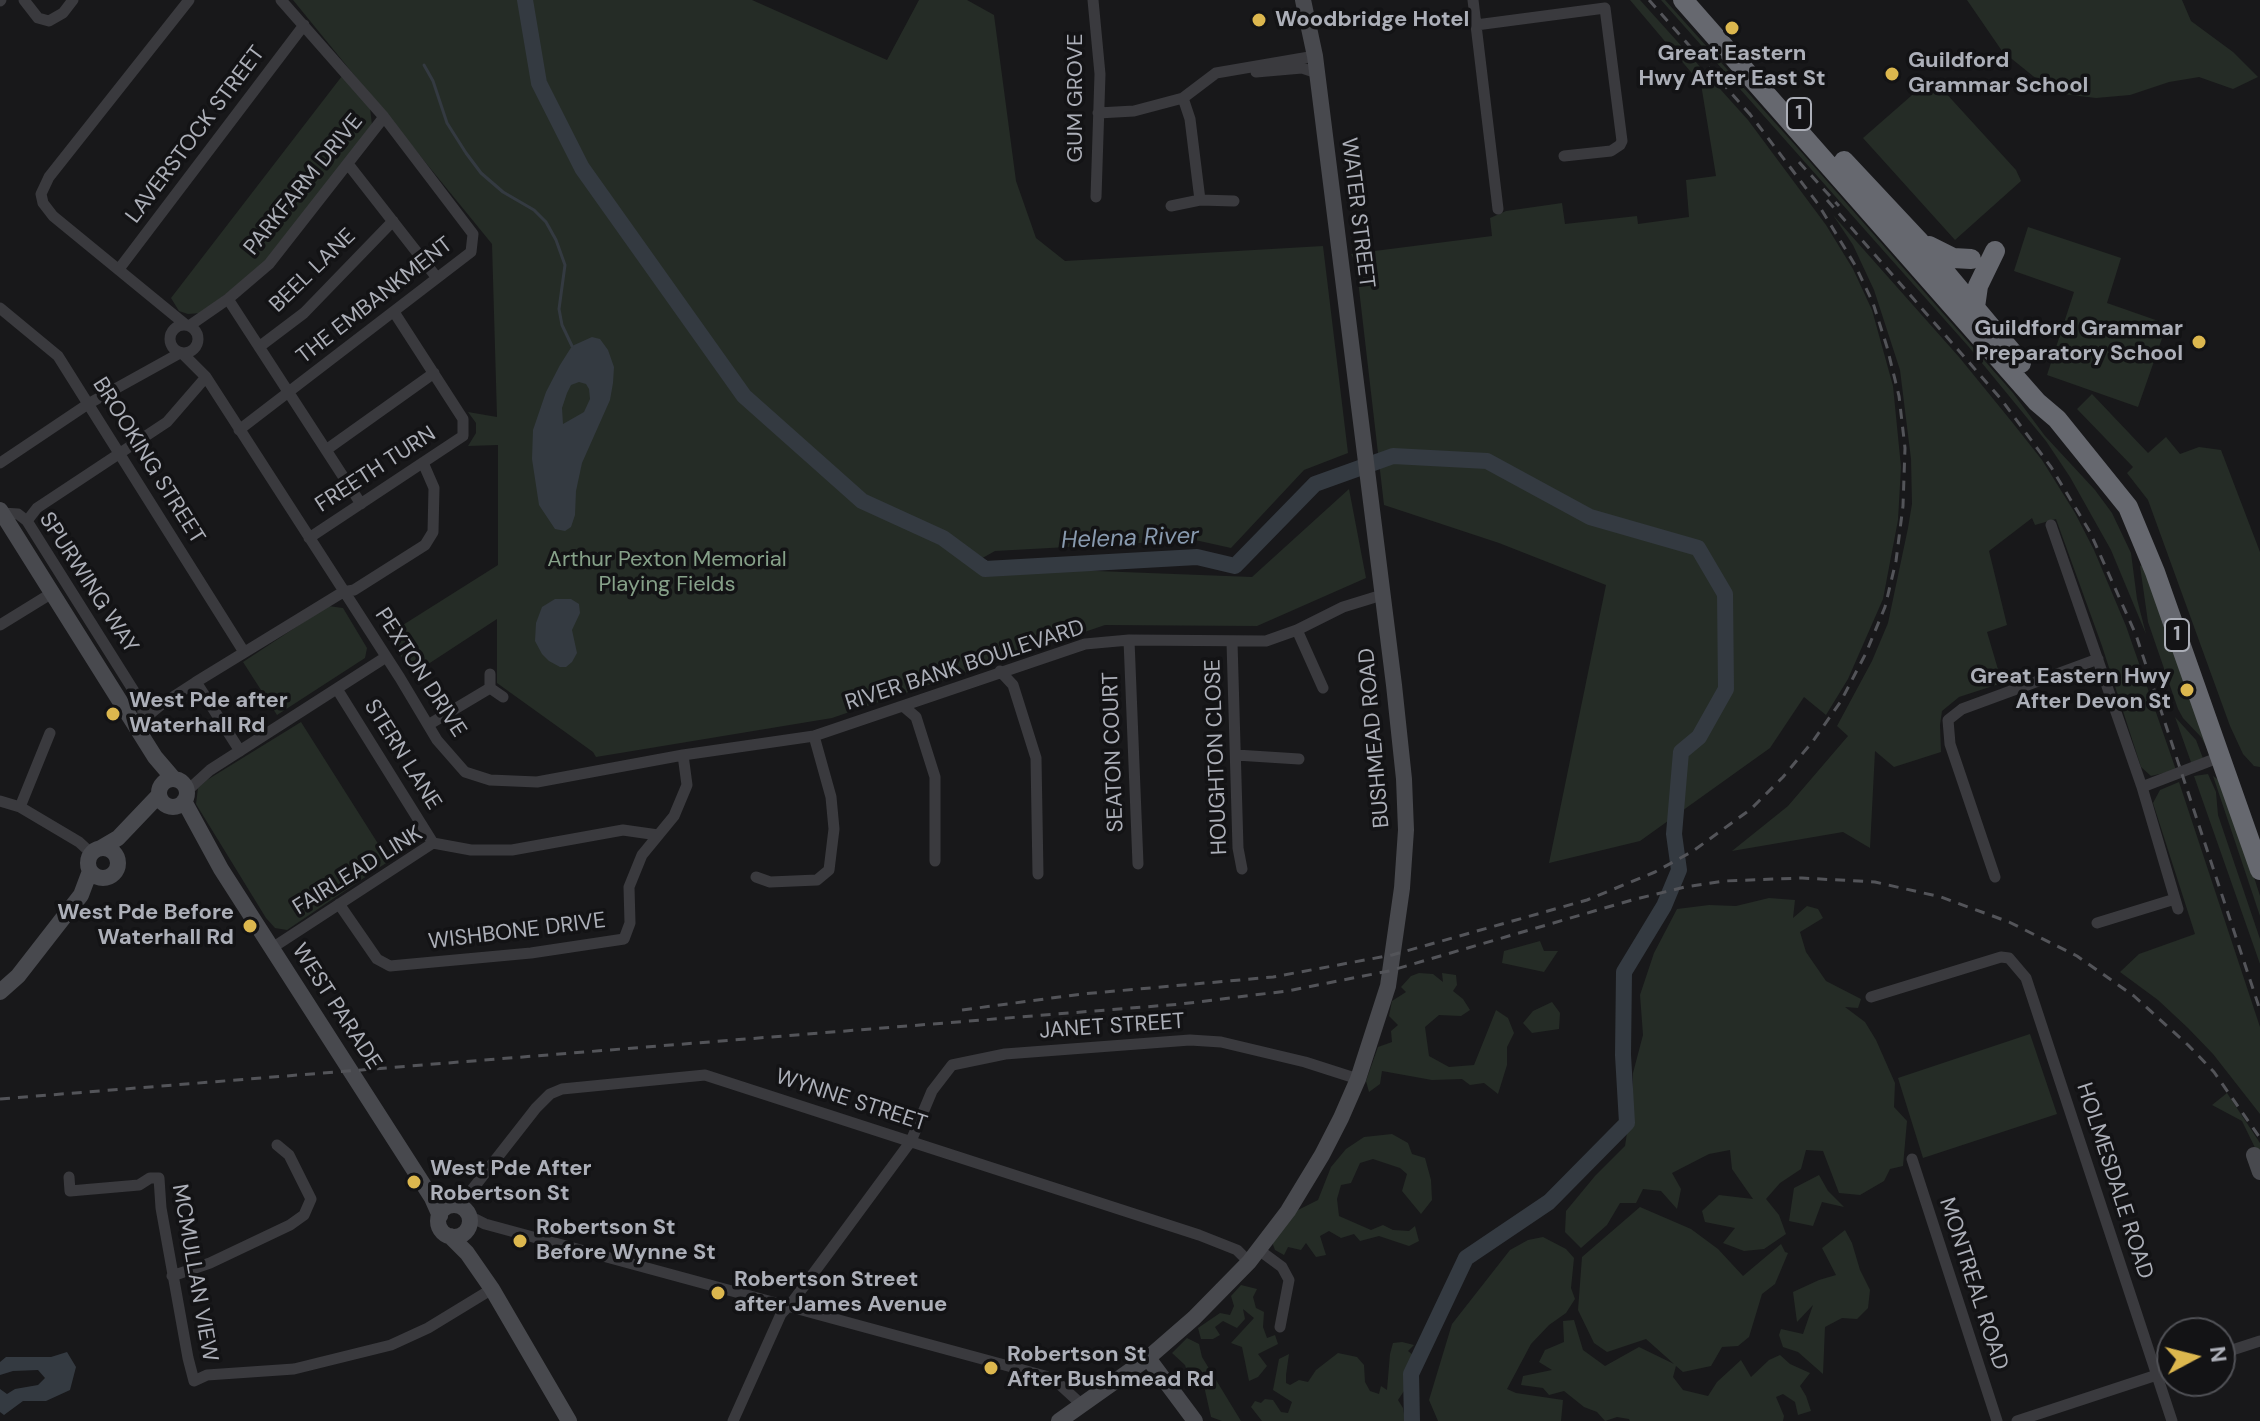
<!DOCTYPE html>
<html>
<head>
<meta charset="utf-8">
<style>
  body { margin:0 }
  #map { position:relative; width:2260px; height:1421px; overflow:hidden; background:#18181a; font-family:"DM Sans",sans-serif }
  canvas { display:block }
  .north { position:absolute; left:2156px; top:1317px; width:80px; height:80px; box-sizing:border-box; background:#131315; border:2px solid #505156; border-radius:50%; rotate:83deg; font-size:22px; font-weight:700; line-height:32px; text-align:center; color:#acafb8 }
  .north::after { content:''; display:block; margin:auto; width:28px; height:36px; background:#dcb74e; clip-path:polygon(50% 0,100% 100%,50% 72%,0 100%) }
</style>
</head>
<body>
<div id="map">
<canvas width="2260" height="1421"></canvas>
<div class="north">N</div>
</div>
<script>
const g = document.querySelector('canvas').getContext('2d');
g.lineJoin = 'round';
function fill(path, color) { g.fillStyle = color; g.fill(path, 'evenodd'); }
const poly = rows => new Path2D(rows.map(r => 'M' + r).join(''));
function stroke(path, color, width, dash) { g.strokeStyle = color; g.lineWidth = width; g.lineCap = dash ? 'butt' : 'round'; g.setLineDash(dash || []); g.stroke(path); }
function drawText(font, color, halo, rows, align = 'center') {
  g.font = font + ' "DM Sans",sans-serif'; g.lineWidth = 7; g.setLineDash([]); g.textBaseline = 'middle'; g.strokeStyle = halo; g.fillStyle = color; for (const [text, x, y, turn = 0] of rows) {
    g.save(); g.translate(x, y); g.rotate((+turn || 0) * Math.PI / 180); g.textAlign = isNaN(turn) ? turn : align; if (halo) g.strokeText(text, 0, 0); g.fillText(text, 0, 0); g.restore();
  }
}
const green = poly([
  [293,0,752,0,887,60,919,0,967,0,994,15,1016,181,1036,238,1065,261,1323,246,1348,453,1304,470,1231,548,1195,540,995,551,968,566,1252,577,1349,489,1366,578,1257,626,1105,625,832,718,596,757,593,752,497,683,497,619,413,674,387,635,498,565,498,445,468,446,476,433,476,423,468,412,497,417,492,244],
  [1630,0,1640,0,1748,120,1826,225,1853,269,1872,310,1893,386,1901,467,1898,520,1883,599,1848,679,1826,715,1804,697,1770,748,1640,841,1549,863,1606,585,1499,543,1384,505,1356,263,1351,254,1492,236,1490,218,1506,211,1562,203,1565,224,1637,216,1638,224,1689,217,1686,180,1716,176,1701,84],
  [1661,0,1665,0,1804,155,2013,393,2045,436,2095,490,2112,513,2131,553,2137,599,2146,634,2111,550,2070,477,2046,441,1968,346],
  [1967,0,2182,0,2191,21,2233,52,2258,77,2233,89,2199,77,2169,82,2130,95,2096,98,2054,93,2002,51],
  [342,76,370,108,372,125,260,268,201,313,188,314,179,311,171,298],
  [1927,82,1943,90,2016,170,2021,181,1955,240,1863,138],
  [1833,215,1959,357,2012,422,2042,460,2075,513,2094,550,2126,626,2176,770,2151,776,2141,767,2102,646,2056,519,2035,525,2032,518,1989,551,2007,625,1987,632,2002,683,1959,697,1942,711,1940,725,1941,752,1894,767,1875,751,1870,848,1843,832,1732,851,1788,806,1848,736,1837,726,1872,661,1888,623,1908,528,1912,504,1911,459,1900,370,1874,290,1853,245],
  [2028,227,2121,258,2107,303,2167,324,2138,407,2047,375,2074,292,2014,271],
  [2092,394,2148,453,2166,437,2180,454,2199,447,2221,450,2260,552,2260,767,2254,766,2243,754,2230,726,2148,500,2127,473,2133,467,2077,409],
  [2143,565,2208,750,2201,737,2183,718,2178,709,2148,622,2140,566],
  [328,606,343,608,367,648,365,658,277,715,243,662],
  [2175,717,2196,740,2204,761,2192,765],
  [301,722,389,861,287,930,275,928,266,918,196,804,198,788,207,780],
  [2208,774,2216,792,2218,815,2260,939,2260,964,2194,776],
  [2213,776,2219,780,2235,817,2260,896,2260,916],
  [2179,782,2260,1027,2260,1114,2213,1054,2188,1028,2158,1000,2120,972,2139,954,2195,934,2153,803,2160,790],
  [1769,898,1795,900,1793,918,1807,906,1818,909,1823,918,1800,932,1806,952,1826,981,1861,999,1858,1008,1845,1007,1865,1022,1876,1040,1895,1083,1894,1107,1907,1121,1903,1166,1890,1169,1884,1181,1860,1195,1839,1193,1823,1151,1806,1150,1801,1169,1780,1183,1766,1199,1779,1215,1786,1234,1764,1249,1744,1251,1723,1243,1735,1228,1705,1222,1702,1211,1719,1195,1753,1199,1732,1169,1730,1150,1709,1154,1672,1173,1681,1189,1677,1209,1661,1191,1643,1189,1636,1203,1620,1203,1607,1225,1581,1248,1565,1232,1566,1211,1595,1176,1625,1146,1633,1094,1633,1073,1643,1035,1640,995,1654,953,1677,909,1709,905,1736,906],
  [1540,941,1544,951,1558,951,1544,972,1502,963,1504,951],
  [1419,973,1433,974,1443,982,1442,973,1456,975,1457,985,1453,991,1463,999,1470,1010,1461,1016,1439,1015,1425,1027,1429,1056,1449,1067,1474,1065,1496,1010,1508,1018,1514,1033,1507,1047,1507,1065,1498,1094,1484,1083,1470,1085,1462,1079,1432,1080,1382,1071,1380,1084,1369,1092,1366,1081,1378,1047,1392,1042,1391,1031,1398,1025,1389,1016,1392,1001,1406,992,1401,987,1411,976],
  [1552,1002,1560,1013,1559,1029,1532,1033,1523,1023,1533,1011],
  [2030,1034,2057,1114,1923,1158,1898,1078],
  [2227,1093,2260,1143,2260,1158,2242,1121,2212,1105],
  [1392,1134,1408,1143,1412,1154,1425,1158,1431,1180,1432,1200,1421,1214,1402,1191,1407,1174,1400,1168,1373,1159,1360,1163,1351,1183,1341,1185,1337,1199,1339,1216,1371,1230,1383,1225,1393,1230,1409,1231,1415,1226,1419,1241,1409,1246,1379,1236,1360,1241,1354,1234,1341,1238,1329,1231,1320,1236,1326,1255,1316,1257,1306,1243,1301,1250,1288,1247,1284,1255,1275,1250,1272,1242,1298,1210,1318,1200,1331,1167,1346,1149,1364,1137],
  [1819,1175,1828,1191,1844,1207,1822,1202,1813,1226,1789,1221,1794,1188],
  [1640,1207,1691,1229,1718,1249,1743,1276,1781,1244,1785,1252,1788,1253,1775,1284,1762,1294,1749,1337,1738,1346,1722,1347,1711,1366,1683,1372,1676,1366,1673,1377,1683,1390,1708,1396,1717,1382,1741,1360,1751,1377,1769,1360,1780,1355,1790,1364,1810,1373,1800,1386,1806,1396,1811,1411,1798,1415,1795,1402,1783,1394,1776,1397,1784,1416,1783,1421,1630,1421,1629,1419,1617,1417,1605,1421,1597,1412,1584,1407,1564,1391,1549,1395,1543,1388,1521,1385,1523,1376,1552,1370,1539,1362,1545,1350,1564,1342,1563,1321,1574,1320,1583,1350,1605,1366,1639,1347,1674,1364,1646,1339,1607,1352,1594,1343,1578,1310,1582,1257],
  [1845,1230,1852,1243,1860,1270,1870,1290,1868,1308,1857,1319,1842,1318,1825,1327,1823,1374,1798,1352,1783,1347,1779,1335,1781,1329,1803,1334,1813,1305,1797,1322,1793,1292,1819,1280,1836,1275,1822,1248],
  [1543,1237,1566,1249,1574,1258,1571,1288,1575,1299,1566,1313,1549,1325,1531,1344,1507,1389,1516,1393,1563,1400,1561,1421,1438,1421,1429,1400,1452,1324,1510,1250,1528,1240],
  [1241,1285,1257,1289,1253,1297,1256,1308,1264,1312,1263,1327,1267,1338,1275,1335,1278,1344,1258,1354,1267,1366,1258,1377,1249,1381,1242,1347,1231,1343,1254,1318,1243,1309,1245,1319,1237,1328,1223,1321,1215,1327,1220,1335,1213,1339,1201,1339,1198,1328,1220,1313,1230,1315,1234,1306,1231,1296],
  [1187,1338,1199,1344,1202,1357,1241,1421,1222,1421,1211,1417,1204,1386,1199,1387,1189,1377,1185,1365,1172,1353],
  [1402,1342,1414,1345,1408,1351,1413,1355,1404,1377,1404,1391,1398,1400,1403,1408,1405,1421,1262,1421,1251,1407,1255,1401,1261,1403,1265,1399,1273,1400,1281,1412,1288,1413,1292,1402,1273,1390,1279,1359,1289,1354,1286,1375,1286,1383,1290,1385,1299,1380,1308,1382,1316,1370,1338,1353,1357,1357,1364,1365,1365,1382,1370,1391,1379,1394,1381,1386,1387,1390,1390,1354,1393,1343]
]);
const water = poly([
  [592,337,600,339,608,350,614,367,613,383,610,400,582,463,576,491,575,515,571,527,565,531,555,529,539,505,532,459,533,430,546,392,560,365,572,346],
  [579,382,586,384,589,389,590,399,584,412,563,424,562,408,567,393,571,385],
  [555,599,571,599,579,604,580,613,572,630,577,653,572,662,566,667,560,667,549,661,542,654,535,641,536,623,542,607],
  [67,1352,76,1367,70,1390,46,1401,23,1401,4,1415,0,1412,0,1389,7,1394,15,1389,38,1385,45,1378,38,1370,13,1371,0,1375,0,1362,6,1357,51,1357]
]);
const stream = poly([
  [424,65,433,81,447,123,466,153,481,173,503,192,534,210,546,222,556,240,565,265,559,309,562,325,572,346]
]);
const river = poly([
  [525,0,539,83,582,168,744,396,862,501,943,538,985,569,1197,557,1235,566,1315,484,1393,456,1487,461,1590,517,1698,548,1725,594,1726,689,1699,737,1681,752,1674,834,1679,870,1664,906,1624,972,1623,1055,1627,1123,1549,1202,1466,1258,1411,1374,1412,1421]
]);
const street = poly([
  [24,0,38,18,49,21,63,13,73,0],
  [1093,0,1100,74,1096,197],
  [1473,0,1498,209],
  [0,1,1,0],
  [1476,25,1605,8,1622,141,1620,145,1611,151,1564,156],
  [1256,72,1302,68,1317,73],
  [1183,98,1190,119,1200,200],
  [1098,113,1134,111,1183,98,1216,73,1315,56],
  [348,164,437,278],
  [1171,206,1200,200,1234,201],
  [119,269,304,25],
  [228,299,361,504],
  [0,308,58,356,244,652],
  '170 339a14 14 0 1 1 28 0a14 14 0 1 1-28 0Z',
  [186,325,53,216,43,203,41,194,49,177,189,0],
  [189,326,228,299,269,264,384,117],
  [259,347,304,313,393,221],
  [183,354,206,377,400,678,437,740,465,772,490,780,537,782,683,755,814,736],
  [239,430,471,252,473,234,384,117,281,0],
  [326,450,434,373],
  [0,463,88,404,180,353],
  [2,513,18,514,27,521,142,704,144,723],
  [27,521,37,508,167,422,206,377],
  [2051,525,2142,787,2178,909],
  [309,538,463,436,463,419,394,312],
  [0,625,52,593],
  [1297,630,1323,688],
  [1129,640,1138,864],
  [1232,642,1238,848,1242,869],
  [1000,671,1013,685,1036,758,1038,874],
  [490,674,490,688],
  [196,682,240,751],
  [490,688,503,697],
  [337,689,433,843],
  [903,706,916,717,935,777,935,861],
  [145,718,162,704,196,682,343,592,354,590,425,545,433,532,434,488,424,465],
  [428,725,490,688],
  [1236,755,1299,759],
  [2142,787,2220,757],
  [187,791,210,770,386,657],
  [0,801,20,807,79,842,91,853],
  [20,807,50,733],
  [756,877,770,882,817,880,829,870,834,829,831,797,814,736,1085,644,1129,640,1266,641,1297,630,1343,607,1382,595],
  [1995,877,1950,744,1948,720,1962,709,2098,659],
  [339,904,377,959,390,966,531,953,624,939,630,923,629,887,642,855,674,816,687,785,683,755],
  [2097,923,2175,899],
  [272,948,433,843,471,850,512,850,623,830,658,835],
  [1871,997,2001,957,2009,958,2026,978,2172,1421],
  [1912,1159,1997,1421],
  [69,1177,70,1191,139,1185,150,1178,159,1178,161,1208,188,1358,194,1381,207,1375,294,1369,391,1345,428,1328,492,1289],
  [456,1205,471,1191,536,1108,550,1094,562,1089,705,1075,1199,1235,1237,1250,1249,1262],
  [469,1216,485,1224,1045,1376,1057,1382,1082,1405],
  [1259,1250,1282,1267,1289,1280,1280,1327],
  [172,1276,210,1263,290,1225,304,1215,311,1199,289,1155,277,1145],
  [2220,1354,2260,1341],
  [733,1421,781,1314,793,1301,911,1141,932,1091,952,1065,1005,1054,1190,1040,1221,1042,1305,1062,1358,1079],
  [2017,1421,2172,1370]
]);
const secondary = poly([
  [0,510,155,757,173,778],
  '159 793a14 14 0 1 1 28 0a14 14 0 1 1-28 0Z',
  [184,801,221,869,432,1198,440,1216],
  '88 863a15 15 0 1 1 30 0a15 15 0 1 1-30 0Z',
  [101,848,118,838,159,795],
  [0,992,18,976,81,895,90,871],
  [2254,1155,2260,1172],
  '438 1221a16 16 0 1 1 32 0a16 16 0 1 1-32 0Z',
  [450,1236,467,1253,492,1289,569,1421],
  [1148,1358,1195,1421],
  [1059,1421,1148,1358,1194,1318,1249,1262,1288,1211,1322,1155,1341,1118,1358,1079,1388,986,1402,888,1406,830,1404,779,1394,685,1315,56,1303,0]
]);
const highway = poly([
  [1683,0,2037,402,2057,419,2128,507,2155,572,2260,870],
  [1844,161,1918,240,2021,363],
  [1929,246,1953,258,1971,259],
  [1975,307,1978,286,1995,251]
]);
const rail = poly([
  [1649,0,1755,120],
  [1799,162,1839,206],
  [1827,200,2001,399,2051,467,2090,532,2136,635,2260,1010],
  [962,1010,1082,994,1273,977,1392,955,1587,900,1655,872,1693,851,1751,809,1783,777,1813,741,1841,701,1866,653,1885,607,1896,561,1903,506,1905,448,1899,396,1887,347,1873,303,1855,265,1818,204,1749,113],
  [0,1099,1181,1004,1287,991,1389,971,1632,900,1685,887,1724,881,1802,878,1875,882,1941,897,2009,922,2077,956,2134,996,2188,1045,2214,1072,2260,1138]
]);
const markers = [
  [1259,20,8,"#dcb74e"],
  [1732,28,8,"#dcb74e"],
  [1892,74,8,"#dcb74e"],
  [2199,342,8,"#dcb74e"],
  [2187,690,8,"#dcb74e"],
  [113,714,8,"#dcb74e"],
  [250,926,8,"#dcb74e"],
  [414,1182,8,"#dcb74e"],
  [520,1241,8,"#dcb74e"],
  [718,1293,8,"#dcb74e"],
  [991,1368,8,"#dcb74e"]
];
const shields = [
  [1799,114,24],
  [2177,635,24]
];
const shieldNames = [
  ["1",1799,114],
  ["1",2177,635]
];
const poiNames = [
  ["Woodbridge Hotel",1275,20],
  ["Great Eastern",1732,54,"center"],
  ["Hwy After East St",1732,79,"center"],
  ["Guildford",1908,61],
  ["Grammar School",1908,86],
  ["Guildford Grammar",2183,329,"right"],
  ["Preparatory School",2183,354,"right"],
  ["Great Eastern Hwy",2171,677,"right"],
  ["After Devon St",2171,702,"right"],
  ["West Pde after",129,701],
  ["Waterhall Rd",129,726],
  ["West Pde Before",234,913,"right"],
  ["Waterhall Rd",234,938,"right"],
  ["West Pde After",430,1169],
  ["Robertson St",430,1194],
  ["Robertson St",536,1228],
  ["Before Wynne St",536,1253],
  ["Robertson Street",734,1280],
  ["after James Avenue",734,1305],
  ["Robertson St",1007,1355],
  ["After Bushmead Rd",1007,1380]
];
const streetNames = [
  ["GUM GROVE",1076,98,-90],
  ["LAVERSTOCK STREET",196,135,-53],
  ["PARKFARM DRIVE",304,185,-51],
  ["WATER STREET",1357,213,83],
  ["BEEL LANE",313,271,-44],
  ["THE EMBANKMENT",375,301,-38],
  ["BROOKING STREET",148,461,58],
  ["FREETH TURN",376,470,-33],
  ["SPURWING WAY",88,583,57],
  ["RIVER BANK BOULEVARD",965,666,-18],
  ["PEXTON DRIVE",420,673,57],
  ["BUSHMEAD ROAD",1375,738,-95],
  ["SEATON COURT",1114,752,-92],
  ["STERN LANE",402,755,58],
  ["HOUGHTON CLOSE",1217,757,-92],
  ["FAIRLEAD LINK",358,871,-32],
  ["WISHBONE DRIVE",517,932,-7],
  ["WEST PARADE",336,1007,57],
  ["JANET STREET",1112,1027,-4],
  ["WYNNE STREET",851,1101,18],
  ["HOLMESDALE ROAD",2114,1181,72],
  ["MCMULLAN VIEW",194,1273,80],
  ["MONTREAL ROAD",1973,1284,72]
];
const parkNames = [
  ["Arthur Pexton Memorial",667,560],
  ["Playing Fields",667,585]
];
const waterNames = [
  ["Helena River",1130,539,-2]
];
fill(green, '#252c26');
fill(water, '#343a41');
stroke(stream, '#343a41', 3);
stroke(river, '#343a41', 16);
stroke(street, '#3a3a3e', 11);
stroke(secondary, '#48494e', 16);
stroke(highway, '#66686f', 20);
stroke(rail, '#535459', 3, [10, 8]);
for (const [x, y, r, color] of markers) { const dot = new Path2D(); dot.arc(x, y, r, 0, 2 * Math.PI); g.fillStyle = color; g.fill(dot); stroke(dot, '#131315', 3); }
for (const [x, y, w] of shields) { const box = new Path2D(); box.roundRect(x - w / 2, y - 16, w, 32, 6); g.fillStyle = '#131315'; g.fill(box); stroke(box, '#acafb8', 2); }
drawText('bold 20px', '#acafb8', null, shieldNames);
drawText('bold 22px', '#acafb8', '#131315', poiNames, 'left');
drawText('22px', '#acafb8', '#131315', streetNames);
drawText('22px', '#86a189', '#131315', parkNames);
drawText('italic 24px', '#889aaf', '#131315', waterNames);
</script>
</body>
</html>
